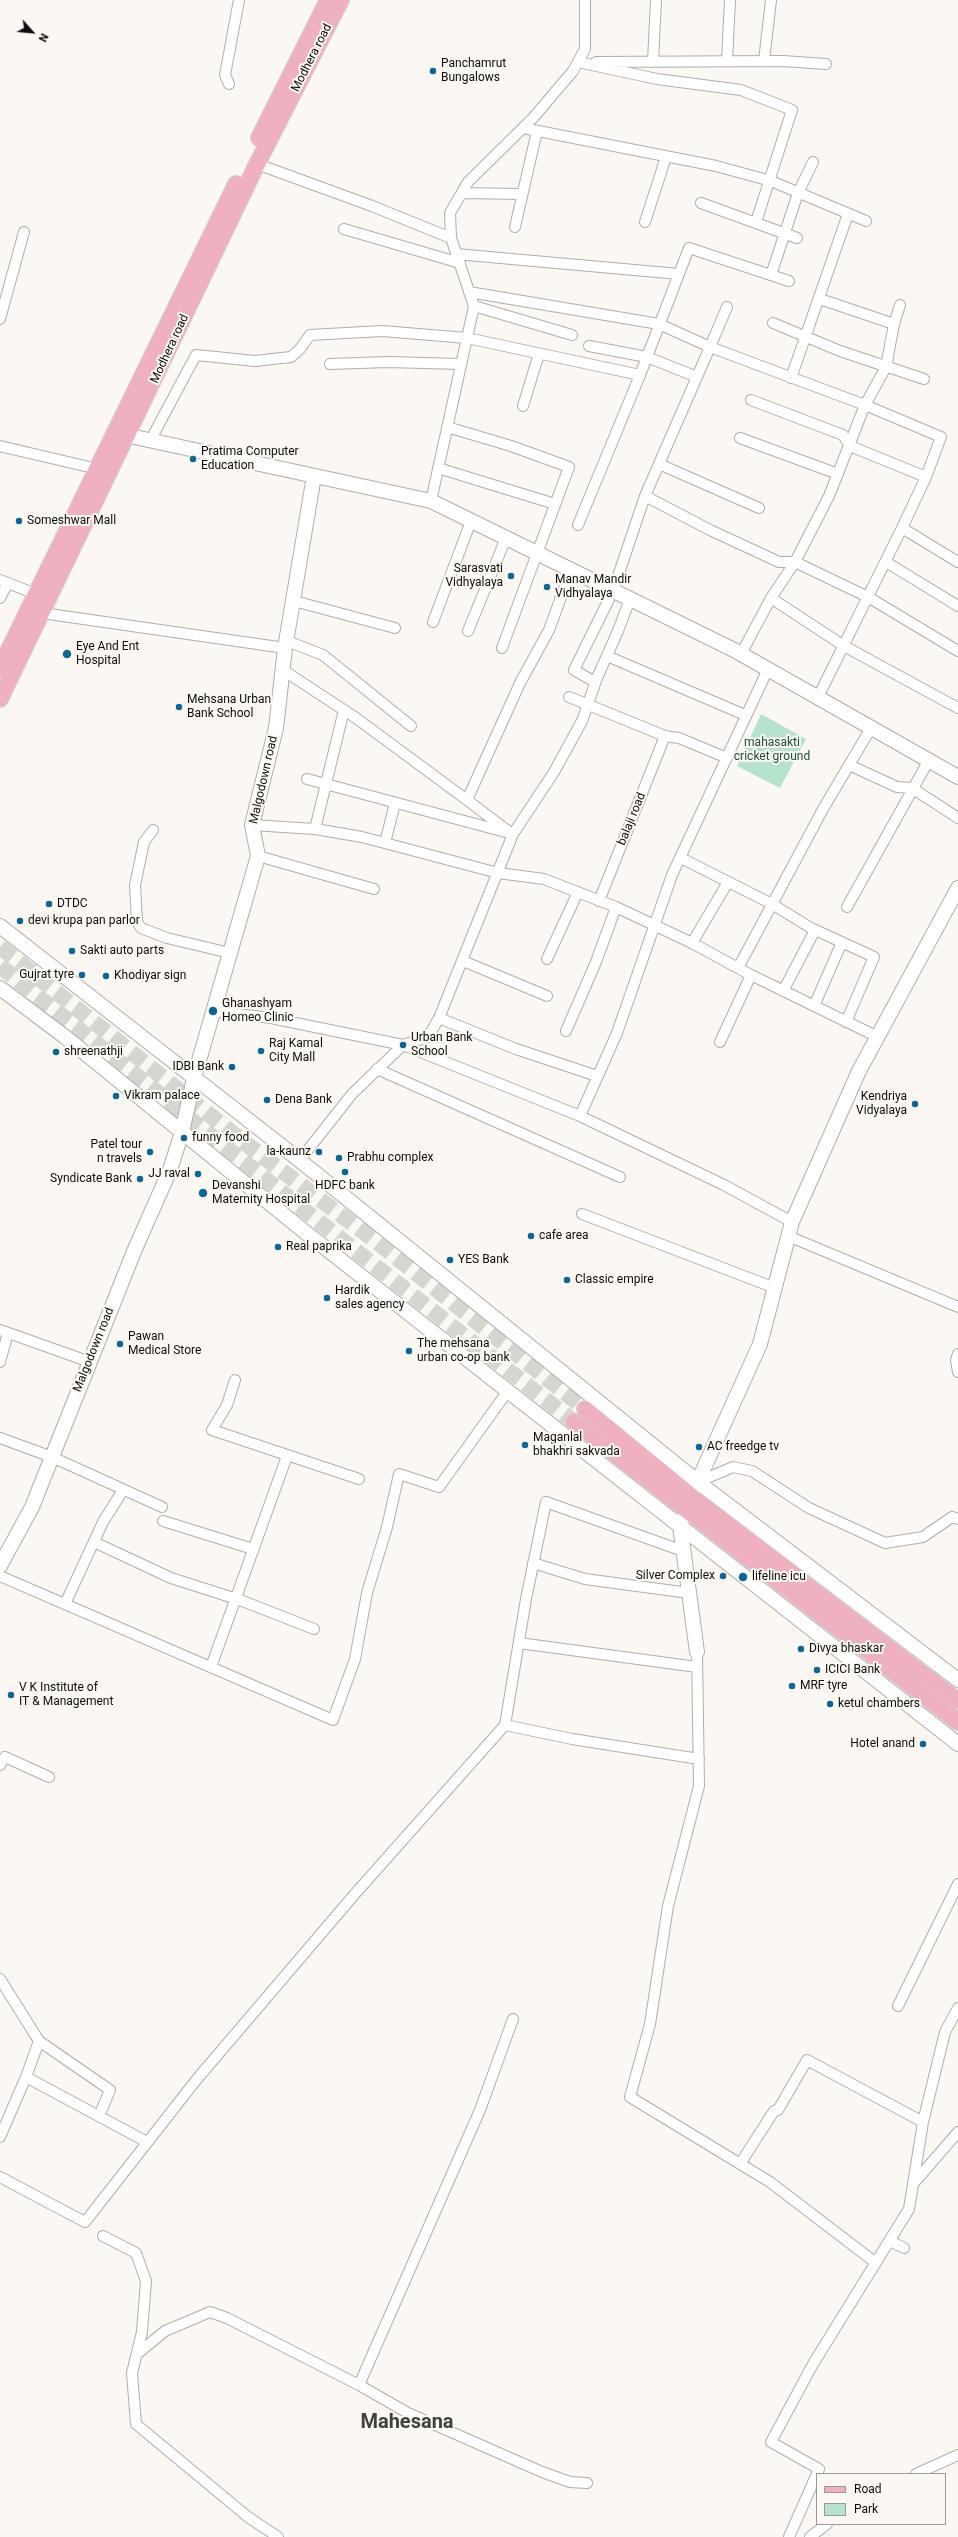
<!DOCTYPE html>
<html>
<head>
<meta charset="utf-8">
<style>
  body { margin:0 }
  #map { position:relative; width:958px; height:2537px; overflow:hidden; background:#fbf8f3; font-family:Roboto,sans-serif }
  canvas { display:block }
  .legend { position:absolute; left:816px; top:2473px; width:130px; height:52px; box-sizing:border-box; background:#fbf8f3; border:1px solid #9c9a97; margin:0; padding:5px 7px; list-style:none; font-size:12px; color:#0e0d0c }
  .legend li { display:flex; align-items:center; gap:8px; height:20px }
  .legend b { width:20px; border:1px solid #9c9a97 }
  .north { position:absolute; left:12px; top:12px; width:40px; height:40px; -webkit-text-stroke:3px #fbf8f3; paint-order:stroke; rotate:117deg; font-size:11px; font-weight:700; line-height:16px; text-align:center; color:#0e0d0c }
  .north::after { content:''; display:block; margin:auto; width:14px; height:18px; background:#0e0d0c; clip-path:polygon(50% 0,100% 100%,50% 72%,0 100%) }
</style>
</head>
<body>
<div id="map">
<canvas width="958" height="2537"></canvas>
<ul class="legend">
<li><b style="height:5px;background:#efb1bf"></b>Road</li>
<li><b style="height:11px;background:#b6e3cc"></b>Park</li>
</ul>
<div class="north">N</div>
</div>
<script>
const g = document.querySelector('canvas').getContext('2d');
g.lineJoin = 'round';
function fill(path, color) { g.fillStyle = color; g.fill(path, 'evenodd'); }
const poly = rows => new Path2D(rows.map(r => 'M' + r).join(''));
function stroke(path, color, width, dash) { g.strokeStyle = color; g.lineWidth = width; g.lineCap = dash ? 'butt' : 'round'; g.setLineDash(dash || []); g.stroke(path); }
function drawText(font, color, halo, rows, align = 'center') {
  g.font = font + ' Roboto,sans-serif'; g.lineWidth = 4; g.setLineDash([]); g.textBaseline = 'middle'; g.strokeStyle = halo; g.fillStyle = color; for (const [text, x, y, turn = 0] of rows) {
    g.save(); g.translate(x, y); g.rotate((+turn || 0) * Math.PI / 180); g.textAlign = isNaN(turn) ? turn : align; if (halo) g.strokeText(text, 0, 0); g.fillText(text, 0, 0); g.restore();
  }
}
const green = poly([
  [761,714,806,739,780,788,737,766]
]);
const primaryTunnel = poly([
  [0,947,241,1140,386,1249,585,1409],
  [0,966,304,1210,574,1422]
]);
const street = poly([
  [727,61,730,0],
  [764,61,771,0],
  [578,62,657,79,741,90,792,110,756,222],
  [596,62,783,61,826,64],
  [653,62,656,0],
  [229,84,225,75,239,0],
  [523,128,716,166,771,181,866,221],
  [257,164,372,206,451,238],
  [462,193,522,194],
  [701,203,797,238],
  [645,222,666,157],
  [515,227,537,131],
  [344,229,460,263],
  [456,254,679,274],
  [771,275,798,193,813,162],
  [469,292,659,324,710,347,727,307],
  [820,299,894,324],
  [474,306,572,335],
  [0,319,24,232],
  [773,323,840,351,924,379],
  [589,346,647,357,697,377],
  [330,364,388,362,461,364],
  [791,378,848,214],
  [751,400,843,435,850,446,926,477],
  [523,406,539,354],
  [447,427,511,446,569,467,502,648],
  [740,438,838,474],
  [150,441,196,355,255,361,291,357,300,349,310,335,382,331,467,338,640,375],
  [0,446,102,470],
  [659,464,759,508],
  [438,468,555,504],
  [645,496,710,530,779,562,795,562,868,597,958,651],
  [431,501,474,306,451,238,450,213,468,182,533,118,573,71,585,49,585,0],
  [578,525,640,375,689,248,789,281],
  [902,528,958,562],
  [886,562,958,606],
  [0,580,41,596],
  [0,598,8,583],
  [771,598,844,646,958,708],
  [294,601,395,628],
  [42,613,285,648],
  [433,622,471,521],
  [468,631,506,538],
  [287,641,323,655,411,726],
  [741,654,771,598,795,562,829,496,865,405,886,367,894,324,900,305],
  [607,656,745,715],
  [283,670,356,718,467,800,520,683,549,630,571,570],
  [595,682,574,670,613,591,645,496,710,347,865,405,941,437,926,477,902,528,818,697],
  [569,697,665,736,679,738,727,758],
  [849,765,897,787,912,788,958,818],
  [307,779,513,834],
  [467,800,508,831],
  [252,825,315,829,362,837,498,873,544,879,616,907,692,943,751,975,878,1037],
  [315,829,344,710],
  [153,830,144,842,135,885,137,922,141,928,167,938,230,953],
  [385,843,395,803],
  [258,856,374,889],
  [681,858,772,904,811,928,874,957,846,1022],
  [599,901,665,736],
  [847,907,929,760],
  [692,943,728,882],
  [547,959,578,892],
  [463,961,547,996],
  [738,968,823,809,871,728],
  [783,991,815,930],
  [814,1006,842,942],
  [213,1011,271,1018,403,1045,428,1037,439,1018,513,834,554,772,582,721,597,678,618,631,630,599],
  [439,1018,516,1049,597,1076],
  [566,1031,596,962,616,907],
  [720,1042,751,975],
  [377,1069,620,1177],
  [580,1116,617,1033,672,875,768,669],
  [300,1160,352,1094,403,1045,580,1116,724,1185,792,1222],
  [582,1214,775,1288],
  [788,1236,958,1307],
  [0,1330,90,1362],
  [958,1354,956,1360,958,1372],
  [0,1362,8,1333],
  [235,1380,227,1405,212,1430,359,1479],
  [0,1438,52,1457,162,1507],
  [698,1482,733,1467,752,1471,809,1508,885,1543,923,1537,952,1517,958,1519],
  [163,1521,253,1549],
  [94,1542,171,1578,240,1600,314,1629],
  [533,1563,585,1579,689,1593],
  [0,1576,333,1720,355,1659,367,1593,387,1527,399,1474,439,1487,507,1392],
  [65,1604,103,1522,123,1490],
  [519,1643,697,1667],
  [697,1652,699,1786,668,1906,650,2024,630,2097,770,2182,876,2263],
  [211,1667,287,1456],
  [505,1725,572,1739,699,1759],
  [0,1765,5,1757,49,1777],
  [0,1979,39,2041,26,2077],
  [898,2006,958,1884],
  [39,2041,110,2090,99,2116],
  [0,2137,26,2077,147,2142],
  [740,2164,774,2111,778,2110,807,2060,923,2122],
  [0,2177,85,2222,197,2079,354,1895,505,1725,526,1599,546,1502,683,1551],
  [913,2184,958,2132],
  [103,2236,136,2253,146,2281,142,2332,132,2373,136,2424,248,2517,278,2537],
  [890,2241,904,2248],
  [137,2354,165,2331,210,2312,227,2318,359,2385,408,2413,542,2472,570,2482,587,2483],
  [359,2385,480,2110,513,2019],
  [916,2474,958,2455],
  [789,2537,819,2469,771,2442,813,2364,909,2209,923,2122,945,2032,958,2008],
  [810,2537,827,2524]
]);
const secondary = poly([
  [116,433,431,501,734,650,958,777],
  [0,926,288,1151,698,1482,958,1680],
  [0,988,64,1036,305,1232,958,1744],
  [694,1490,760,1344,792,1222,859,1071,958,888],
  [682,1520,680,1525,697,1652],
  [0,1566,32,1507,135,1249,170,1170,182,1132,194,1078,258,856,252,825,276,728,285,648,314,476]
]);
const primary = poly([
  [259,138,328,0],
  [0,668,236,184],
  [0,699,257,164,341,0],
  [585,1409,691,1496,958,1701],
  [574,1422,958,1722]
]);
const markers = [
  [433,71,4,"#0c6797"],
  [193,459,4,"#0c6797"],
  [19,521,4,"#0c6797"],
  [511,576,4,"#0c6797"],
  [547,587,4,"#0c6797"],
  [67,654,5,"#0c6797"],
  [179,707,4,"#0c6797"],
  [49,904,4,"#0c6797"],
  [20,921,4,"#0c6797"],
  [72,951,4,"#0c6797"],
  [82,975,4,"#0c6797"],
  [106,976,4,"#0c6797"],
  [213,1011,5,"#0c6797"],
  [403,1045,4,"#0c6797"],
  [261,1051,4,"#0c6797"],
  [56,1052,4,"#0c6797"],
  [232,1067,4,"#0c6797"],
  [116,1096,4,"#0c6797"],
  [267,1100,4,"#0c6797"],
  [915,1104,4,"#0c6797"],
  [184,1138,4,"#0c6797"],
  [150,1152,4,"#0c6797"],
  [319,1152,4,"#0c6797"],
  [339,1158,4,"#0c6797"],
  [345,1172,4,"#0c6797"],
  [198,1174,4,"#0c6797"],
  [140,1179,4,"#0c6797"],
  [203,1193,5,"#0c6797"],
  [531,1236,4,"#0c6797"],
  [278,1247,4,"#0c6797"],
  [450,1260,4,"#0c6797"],
  [567,1280,4,"#0c6797"],
  [327,1298,4,"#0c6797"],
  [120,1344,4,"#0c6797"],
  [409,1351,4,"#0c6797"],
  [525,1445,4,"#0c6797"],
  [699,1447,4,"#0c6797"],
  [723,1576,4,"#0c6797"],
  [743,1577,5,"#0c6797"],
  [801,1649,4,"#0c6797"],
  [817,1670,4,"#0c6797"],
  [792,1686,4,"#0c6797"],
  [11,1695,4,"#0c6797"],
  [830,1704,4,"#0c6797"],
  [923,1744,4,"#0c6797"]
];
const streetNames = [
  ["Modhera road",312,58,-63],
  ["Modhera road",170,349,-65],
  ["Malgodown road",264,780,-77],
  ["balaji road",632,819,-68],
  ["Malgodown road",94,1350,-68]
];
const poiNames = [
  ["Panchamrut",441,64],
  ["Bungalows",441,78],
  ["Pratima Computer",201,452],
  ["Education",201,466],
  ["Someshwar Mall",27,521],
  ["Sarasvati",503,569,"right"],
  ["Vidhyalaya",503,583,"right"],
  ["Manav Mandir",555,580],
  ["Vidhyalaya",555,594],
  ["Eye And Ent",76,647],
  ["Hospital",76,661],
  ["Mehsana Urban",187,700],
  ["Bank School",187,714],
  ["DTDC",57,904],
  ["devi krupa pan parlor",28,921],
  ["Sakti auto parts",80,951],
  ["Gujrat tyre",74,975,"right"],
  ["Khodiyar sign",114,976],
  ["Ghanashyam",222,1004],
  ["Homeo Clinic",222,1018],
  ["Urban Bank",411,1038],
  ["School",411,1052],
  ["Raj Kamal",269,1044],
  ["City Mall",269,1058],
  ["shreenathji",64,1052],
  ["IDBI Bank",224,1067,"right"],
  ["Vikram palace",124,1096],
  ["Kendriya",907,1097,"right"],
  ["Vidyalaya",907,1111,"right"],
  ["Dena Bank",275,1100],
  ["funny food",192,1138],
  ["Patel tour",142,1145,"right"],
  ["n travels",142,1159,"right"],
  ["la-kaunz",311,1152,"right"],
  ["Prabhu complex",347,1158],
  ["JJ raval",190,1174,"right"],
  ["Syndicate Bank",132,1179,"right"],
  ["Devanshi",212,1186],
  ["Maternity Hospital",212,1200],
  ["HDFC bank",345,1186,"center"],
  ["cafe area",539,1236],
  ["Real paprika",286,1247],
  ["YES Bank",458,1260],
  ["Classic empire",575,1280],
  ["Hardik",335,1291],
  ["sales agency",335,1305],
  ["Pawan",128,1337],
  ["Medical Store",128,1351],
  ["The mehsana",417,1344],
  ["urban co-op bank",417,1358],
  ["Maganlal",533,1438],
  ["bhakhri sakvada",533,1452],
  ["AC freedge tv",707,1447],
  ["Silver Complex",715,1576,"right"],
  ["lifeline icu",752,1577],
  ["Divya bhaskar",809,1649],
  ["ICICI Bank",825,1670],
  ["MRF tyre",800,1686],
  ["V K Institute of",19,1688],
  ["IT & Management",19,1702],
  ["ketul chambers",838,1704],
  ["Hotel anand",915,1744,"right"]
];
const parkNames = [
  ["mahasakti",772,743],
  ["cricket ground",772,757]
];
const townNames = [
  ["Mahesana",407,2423]
];
fill(green, '#b6e3cc');
stroke(primaryTunnel, '#d7d5d0', 16, [16, 8]);
stroke(street, '#b1aeaa', 12);
stroke(secondary, '#b1aeaa', 16);
stroke(primary, '#d4d3d3', 18);
stroke(street, '#fff', 10);
stroke(secondary, '#fff', 14);
stroke(primary, '#efb1bf', 16);
for (const [x, y, r, color] of markers) { const dot = new Path2D(); dot.arc(x, y, r, 0, 2 * Math.PI); g.fillStyle = color; g.fill(dot); stroke(dot, '#fbf8f3', 1.5); }
drawText('12px', '#0e0d0c', '#fbf8f3', streetNames);
drawText('12px', '#0e0d0c', '#fbf8f3', poiNames, 'left');
drawText('12px', '#1b4d38', '#fbf8f3', parkNames);
drawText('bold 20px', '#43413d', '#fbf8f3', townNames);
</script>
</body>
</html>
